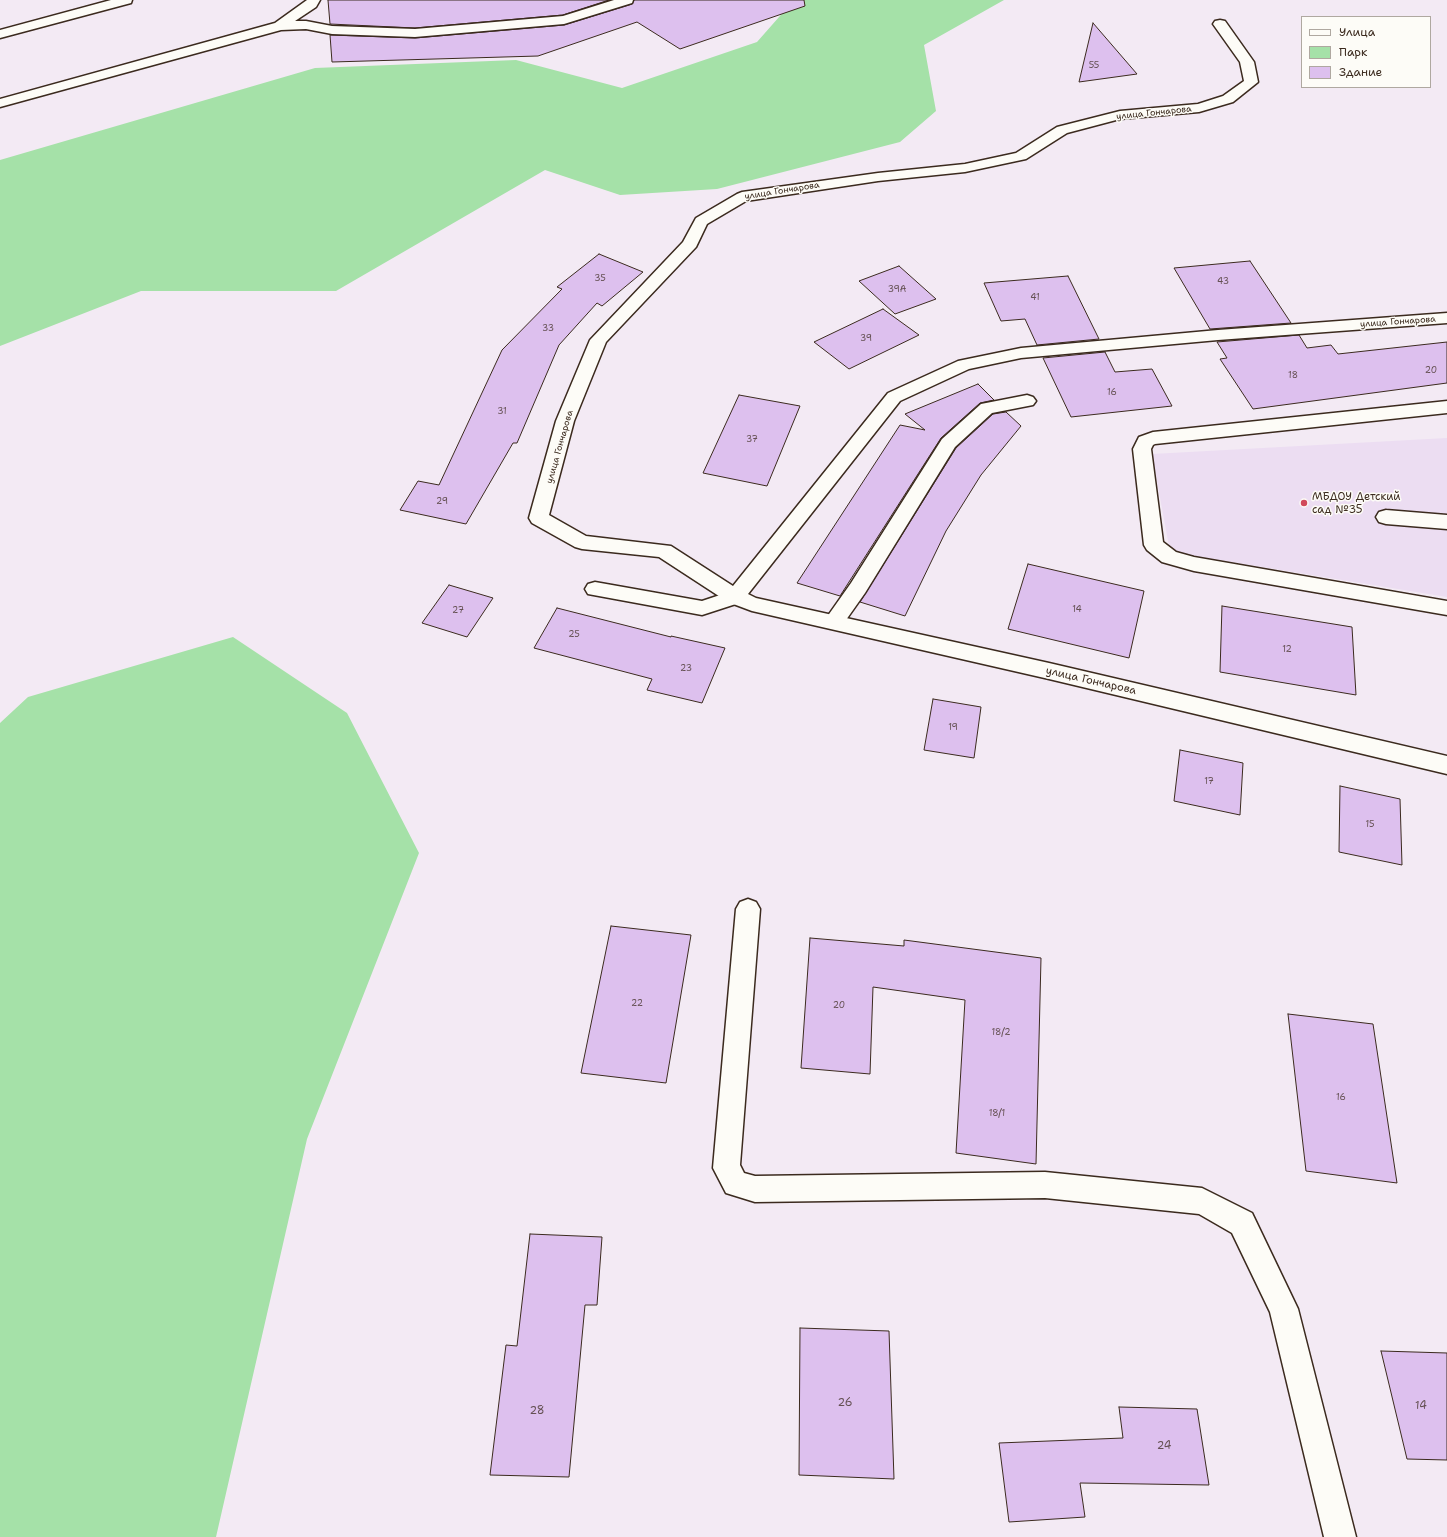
<!DOCTYPE html>
<html>
<head>
<meta charset="utf-8">
<style>
  body { margin:0 }
  #map { position:relative; width:1447px; height:1537px; overflow:hidden; background:#f3eaf4; font-family:"Shantell Sans",sans-serif }
  canvas { display:block }
  .legend { position:absolute; left:1301px; top:16px; width:130px; height:72px; box-sizing:border-box; background:#fdfcf7; border:1px solid #afa8a0; margin:0; padding:5px 7px; list-style:none; font-size:12px; color:#3b2a1e }
  .legend li { display:flex; align-items:center; gap:8px; height:20px }
  .legend b { width:20px; border:1px solid #afa8a0 }
</style>
</head>
<body>
<div id="map">
<canvas width="1447" height="1537"></canvas>
<ul class="legend">
<li><b style="height:5px;background:#fdfcf7"></b>Улица</li>
<li><b style="height:11px;background:#a5e1a8"></b>Парк</li>
<li><b style="height:11px;background:#ddc0ee"></b>Здание</li>
</ul>
</div>
<script>
const g = document.querySelector('canvas').getContext('2d');
g.lineJoin = 'round';
function fill(path, color) { g.fillStyle = color; g.fill(path, 'evenodd'); }
const poly = rows => new Path2D(rows.map(r => 'M' + r).join(''));
function stroke(path, color, width, dash) { g.strokeStyle = color; g.lineWidth = width; g.lineCap = dash ? 'butt' : 'round'; g.setLineDash(dash || []); g.stroke(path); }
function drawText(font, color, halo, rows, align = 'center') {
  g.font = font + ' "Shantell Sans",sans-serif'; g.lineWidth = 3; g.setLineDash([]); g.textBaseline = 'middle'; g.strokeStyle = halo; g.fillStyle = color; for (const [text, x, y, turn = 0] of rows) {
    g.save(); g.translate(x, y); g.rotate((+turn || 0) * Math.PI / 180); g.textAlign = isNaN(turn) ? turn : align; if (halo) g.strokeText(text, 0, 0); g.fillText(text, 0, 0); g.restore();
  }
}
const built = poly([
  [1447,438,1447,597,1170,552,1152,454]
]);
const green = poly([
  [794,0,1004,0,924,45,936,111,900,142,717,189,620,195,545,170,336,291,141,291,0,346,0,160,315,68,516,60,622,88,757,42],
  [233,637,347,713,419,853,307,1139,216,1537,0,1537,0,723,28,697]
]);
const building = poly([
  [328,0,609,0,563,15,415,28,330,24,328,0],
  [634,0,804,0,805,6,680,49,637,22,538,56,332,62,330,35,415,38,564,25,632,4,634,0],
  [1093,23,1137,74,1079,82,1093,23],
  [599,254,643,272,602,306,597,303,559,345,517,443,513,443,466,524,400,510,418,481,439,485,502,350,562,289,557,287,599,254],
  [1250,261,1291,323,1210,329,1174,268,1250,261],
  [899,266,936,299,895,314,859,281,899,266],
  [1068,276,1099,339,1037,345,1025,319,1001,321,984,283,1068,276],
  [883,309,919,335,849,369,814,342,883,309],
  [1299,335,1307,348,1331,345,1338,354,1447,342,1447,383,1253,409,1220,359,1227,358,1217,342,1299,335],
  [1105,352,1115,372,1152,369,1172,406,1071,417,1043,358,1105,352],
  [978,384,994,400,980,403,941,438,840,596,797,583,900,425,925,430,905,414,978,384],
  [739,395,800,406,767,486,703,473,739,395],
  [1006,412,1021,426,981,475,946,531,905,616,860,602,956,448,993,414,1006,412],
  [1028,564,1144,591,1129,658,1008,629,1028,564],
  [449,585,493,598,467,637,422,623,449,585],
  [1222,606,1352,627,1356,695,1220,672,1222,606],
  [557,608,671,637,671,636,725,648,702,703,647,690,652,679,534,648,557,608],
  [933,699,981,707,974,758,924,750,933,699],
  [1180,750,1243,763,1240,815,1174,801,1180,750],
  [1340,786,1400,799,1402,865,1339,852,1340,786],
  [611,926,691,935,666,1083,581,1073,611,926],
  [810,938,904,946,904,940,1041,958,1036,1164,956,1153,965,1000,873,987,870,1074,801,1068,810,938],
  [1288,1014,1373,1024,1397,1183,1306,1171,1288,1014],
  [530,1234,602,1237,597,1305,585,1305,569,1477,490,1475,506,1345,517,1346,530,1234],
  [800,1328,889,1331,894,1479,799,1475,800,1328],
  [1381,1351,1447,1353,1447,1460,1407,1459,1381,1351],
  [1119,1407,1197,1409,1209,1485,1080,1483,1085,1517,1009,1522,999,1443,1123,1438,1119,1407]
]);
const service = poly([
  [111,0,132,0,131,3,0,38,0,30,111,0],
  [307,0,320,0,316,7,295,21,306,21,332,26,415,29,563,16,614,0,633,0,632,3,564,24,415,37,332,34,306,29,281,30,0,107,0,99,275,23,307,0],
  [1027,395,1033,397,1036,401,1033,405,992,413,955,447,865,593,841,627,834,629,827,627,824,622,827,617,851,583,942,439,981,404,1027,395],
  [1447,401,1447,413,1155,444,1153,445,1151,449,1163,542,1176,552,1194,557,1447,601,1447,615,1194,571,1162,562,1147,550,1144,545,1133,449,1139,437,1153,432,1447,401],
  [1386,510,1447,515,1447,529,1386,524,1379,522,1376,517,1379,512,1386,510],
  [595,582,702,601,735,590,742,592,745,597,742,602,702,615,588,594,585,589,588,584,595,582]
]);
const minor = poly([
  [1220,20,1225,21,1254,62,1258,82,1233,102,1199,112,1120,119,1067,133,1026,159,965,172,878,181,746,201,707,224,696,247,606,342,574,421,549,515,586,536,671,546,733,586,888,393,958,361,1021,348,1218,330,1447,313,1447,323,1218,340,1021,358,969,369,900,401,748,594,756,598,1049,663,1447,756,1447,774,1049,679,752,611,728,602,659,557,582,549,575,547,532,523,529,518,556,421,590,340,683,242,696,218,737,194,742,192,878,173,965,164,1016,153,1057,127,1120,111,1198,104,1223,96,1244,81,1240,62,1213,24,1215,21,1220,20],
  [748,899,756,902,760,909,740,1165,744,1173,755,1176,1045,1172,1202,1188,1252,1213,1298,1309,1356,1537,1324,1537,1270,1312,1232,1233,1199,1214,1045,1198,755,1202,726,1193,713,1168,736,909,740,902,748,899]
]);
const markers = [
  [1304,503,4,"#d1495b"]
];
const numberNames = [
  ["55",1094,66],
  ["35",600,279],
  ["43",1223,282],
  ["39А",897,290],
  ["41",1035,298],
  ["33",548,329],
  ["39",866,339],
  ["20",1431,371],
  ["18",1293,376],
  ["16",1112,393],
  ["31",502,412],
  ["37",752,440],
  ["29",442,502],
  ["14",1077,610],
  ["27",458,611],
  ["25",574,635],
  ["12",1287,650],
  ["23",686,669],
  ["19",953,728],
  ["17",1209,782],
  ["15",1370,825],
  ["22",637,1004],
  ["20",839,1006],
  ["18/2",1001,1033],
  ["16",1341,1098],
  ["18/1",997,1114]
];
const farStreetnames = [
  ["улица Гончарова",1154,113,-6],
  ["улица Гончарова",782,191,-9],
  ["улица Гончарова",1398,322,-4],
  ["улица Гончарова",560,447,-74]
];
const poiNames = [
  ["МБДОУ Детский",1312,497],
  ["сад №35",1312,510]
];
const streetNames = [
  ["улица Гончарова",1091,681,13]
];
const nearNumbernames = [
  ["26",845,1403],
  ["14",1421,1406],
  ["28",537,1411],
  ["24",1164,1446]
];
fill(built, '#ecddf2');
fill(green, '#a5e1a8');
fill(building, '#ddc0ee');
stroke(building, '#3b2a1e', 1);
stroke(service, '#3b2a1e', 3);
stroke(minor, '#3b2a1e', 3);
fill(service, '#fdfcf7');
fill(minor, '#fdfcf7');
for (const [x, y, r, color] of markers) { const dot = new Path2D(); dot.arc(x, y, r, 0, 2 * Math.PI); g.fillStyle = color; g.fill(dot); stroke(dot, '#fdfcf7', 1.5); }
drawText('9px', '#645052', null, numberNames);
drawText('9px', '#3b2a1e', '#fdfcf7', farStreetnames);
drawText('11px', '#3b2a1e', '#fdfcf7', poiNames, 'left');
drawText('11px', '#3b2a1e', '#fdfcf7', streetNames);
drawText('11px', '#645052', null, nearNumbernames);
</script>
</body>
</html>
